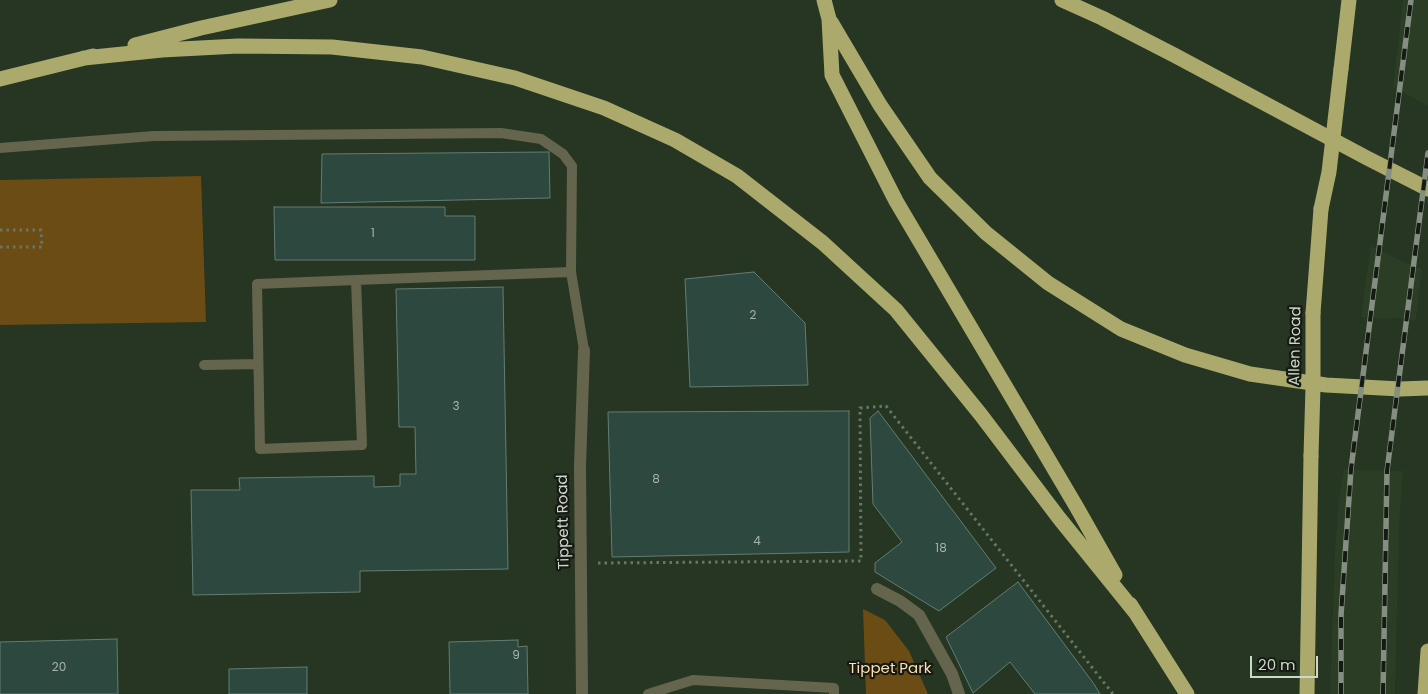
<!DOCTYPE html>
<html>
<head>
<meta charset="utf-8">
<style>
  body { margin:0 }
  #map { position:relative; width:1428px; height:694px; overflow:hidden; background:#273523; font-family:Poppins,sans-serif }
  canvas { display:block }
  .scale { position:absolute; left:1250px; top:656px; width:68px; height:22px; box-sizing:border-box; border:2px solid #ced7cb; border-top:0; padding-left:6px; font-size:15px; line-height:18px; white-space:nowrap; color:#ced7cb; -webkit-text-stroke:4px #151b13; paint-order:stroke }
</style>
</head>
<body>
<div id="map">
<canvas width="1428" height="694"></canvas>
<div class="scale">20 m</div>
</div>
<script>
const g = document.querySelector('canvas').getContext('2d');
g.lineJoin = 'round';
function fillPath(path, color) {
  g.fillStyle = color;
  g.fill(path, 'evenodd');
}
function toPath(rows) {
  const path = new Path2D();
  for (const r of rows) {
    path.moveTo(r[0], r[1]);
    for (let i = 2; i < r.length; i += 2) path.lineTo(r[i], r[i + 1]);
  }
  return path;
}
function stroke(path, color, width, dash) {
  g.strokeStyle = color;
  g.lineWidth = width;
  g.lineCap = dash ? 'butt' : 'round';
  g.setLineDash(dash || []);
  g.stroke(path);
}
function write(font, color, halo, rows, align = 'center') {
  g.font = font + ' Poppins,sans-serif';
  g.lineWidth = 4.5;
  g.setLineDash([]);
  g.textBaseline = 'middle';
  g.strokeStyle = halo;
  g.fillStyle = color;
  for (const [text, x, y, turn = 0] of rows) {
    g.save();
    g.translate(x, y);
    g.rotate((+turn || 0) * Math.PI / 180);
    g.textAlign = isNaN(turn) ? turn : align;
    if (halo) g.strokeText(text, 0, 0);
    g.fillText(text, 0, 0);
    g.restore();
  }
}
const built = toPath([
  [1403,0,1428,0,1428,106,1393,87],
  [1371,246,1406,263,1422,269,1416,320,1397,318,1380,319,1361,317],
  [1344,469,1361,470,1403,471,1399,527,1395,694,1330,694,1335,552,1339,499]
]);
const green = toPath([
  [201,176,206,322,0,325,0,180],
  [863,609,885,620,909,651,928,694,866,694]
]);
const building = toPath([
  [549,152,550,198,321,203,322,154,549,152],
  [274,207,445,207,445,216,475,216,475,260,275,260,274,207],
  [754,272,805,323,808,385,690,387,685,279,754,272],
  [503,287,508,569,360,571,360,592,193,595,191,490,240,490,239,478,374,476,374,487,400,486,400,474,416,474,415,427,399,427,396,289,503,287],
  [849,411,849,552,612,557,608,412,849,411],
  [878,411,996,568,939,611,875,572,875,563,902,542,873,504,870,418,878,411],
  [1018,582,1094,684,1100,694,1035,694,1010,662,973,693,946,637,1018,582],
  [117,639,118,694,0,694,0,642,117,639],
  [518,640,518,647,527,646,528,694,450,694,449,642,518,640],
  [307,667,307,694,229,694,229,669,307,667]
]);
const path = toPath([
  [0,230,41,230,42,247,0,247],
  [598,563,861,561,860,408,886,406,1113,694]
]);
const lane = toPath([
  [0,148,154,136,501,133,541,139,563,154,572,166,571,272,584,350],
  [356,280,362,445,260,449,257,284,356,280,571,272],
  [204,365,258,364],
  [648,694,693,680,834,688,834,694]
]);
const street = toPath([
  [877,589,900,601,919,615,952,674,959,694],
  [582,694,580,466,584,350]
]);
const highway = toPath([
  [824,0,829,19,832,75,896,201,1076,506,1115,575],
  [1062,0,1102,18,1174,55,1367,158,1428,189],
  [831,22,880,105,930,178,986,233,1048,283,1121,329,1185,355,1250,374,1326,385,1400,389,1428,388],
  [135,45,201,28,330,0],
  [84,58,162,50,238,46,332,47,422,57,515,78,604,108,675,140,737,176,823,243,896,310,981,415,1059,518,1135,612],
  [1341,69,1349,0],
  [0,79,93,56],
  [1313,313,1321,209],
  [1130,604,1187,694],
  [1307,694,1311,456],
  [1425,694,1428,651]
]);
const rail = toPath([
  [1341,694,1341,615,1351,469,1411,0],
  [1383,694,1387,471,1428,153]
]);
const highwayBridge = toPath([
  [1321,209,1329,172,1341,69],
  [1311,456,1313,387,1313,313]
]);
const numberNames = [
  ["1",373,234],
  ["2",753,316],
  ["3",456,407],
  ["8",656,480],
  ["4",757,542],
  ["18",941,549],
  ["9",516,656],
  ["20",59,668]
];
const streetNames = [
  ["Allen Road",1296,346,-89],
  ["Tippett Road",564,522,-91]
];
const parkNames = [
  ["Tippet Park",890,669]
];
fillPath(built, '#2b3d25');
fillPath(green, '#6b4c15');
fillPath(building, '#2d483e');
stroke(building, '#627e73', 1);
stroke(path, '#697565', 3, [2.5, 4]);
stroke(lane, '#64654c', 10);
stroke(street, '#64654c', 12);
stroke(highway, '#abaa6c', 15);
stroke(rail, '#848f81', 5.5);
stroke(rail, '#151b13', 4, [11]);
stroke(highwayBridge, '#abaa6c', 15);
write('12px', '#a6b3a8', null, numberNames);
write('15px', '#ced7cb', '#151b13', streetNames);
write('15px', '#fedfb2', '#151b13', parkNames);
</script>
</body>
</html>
